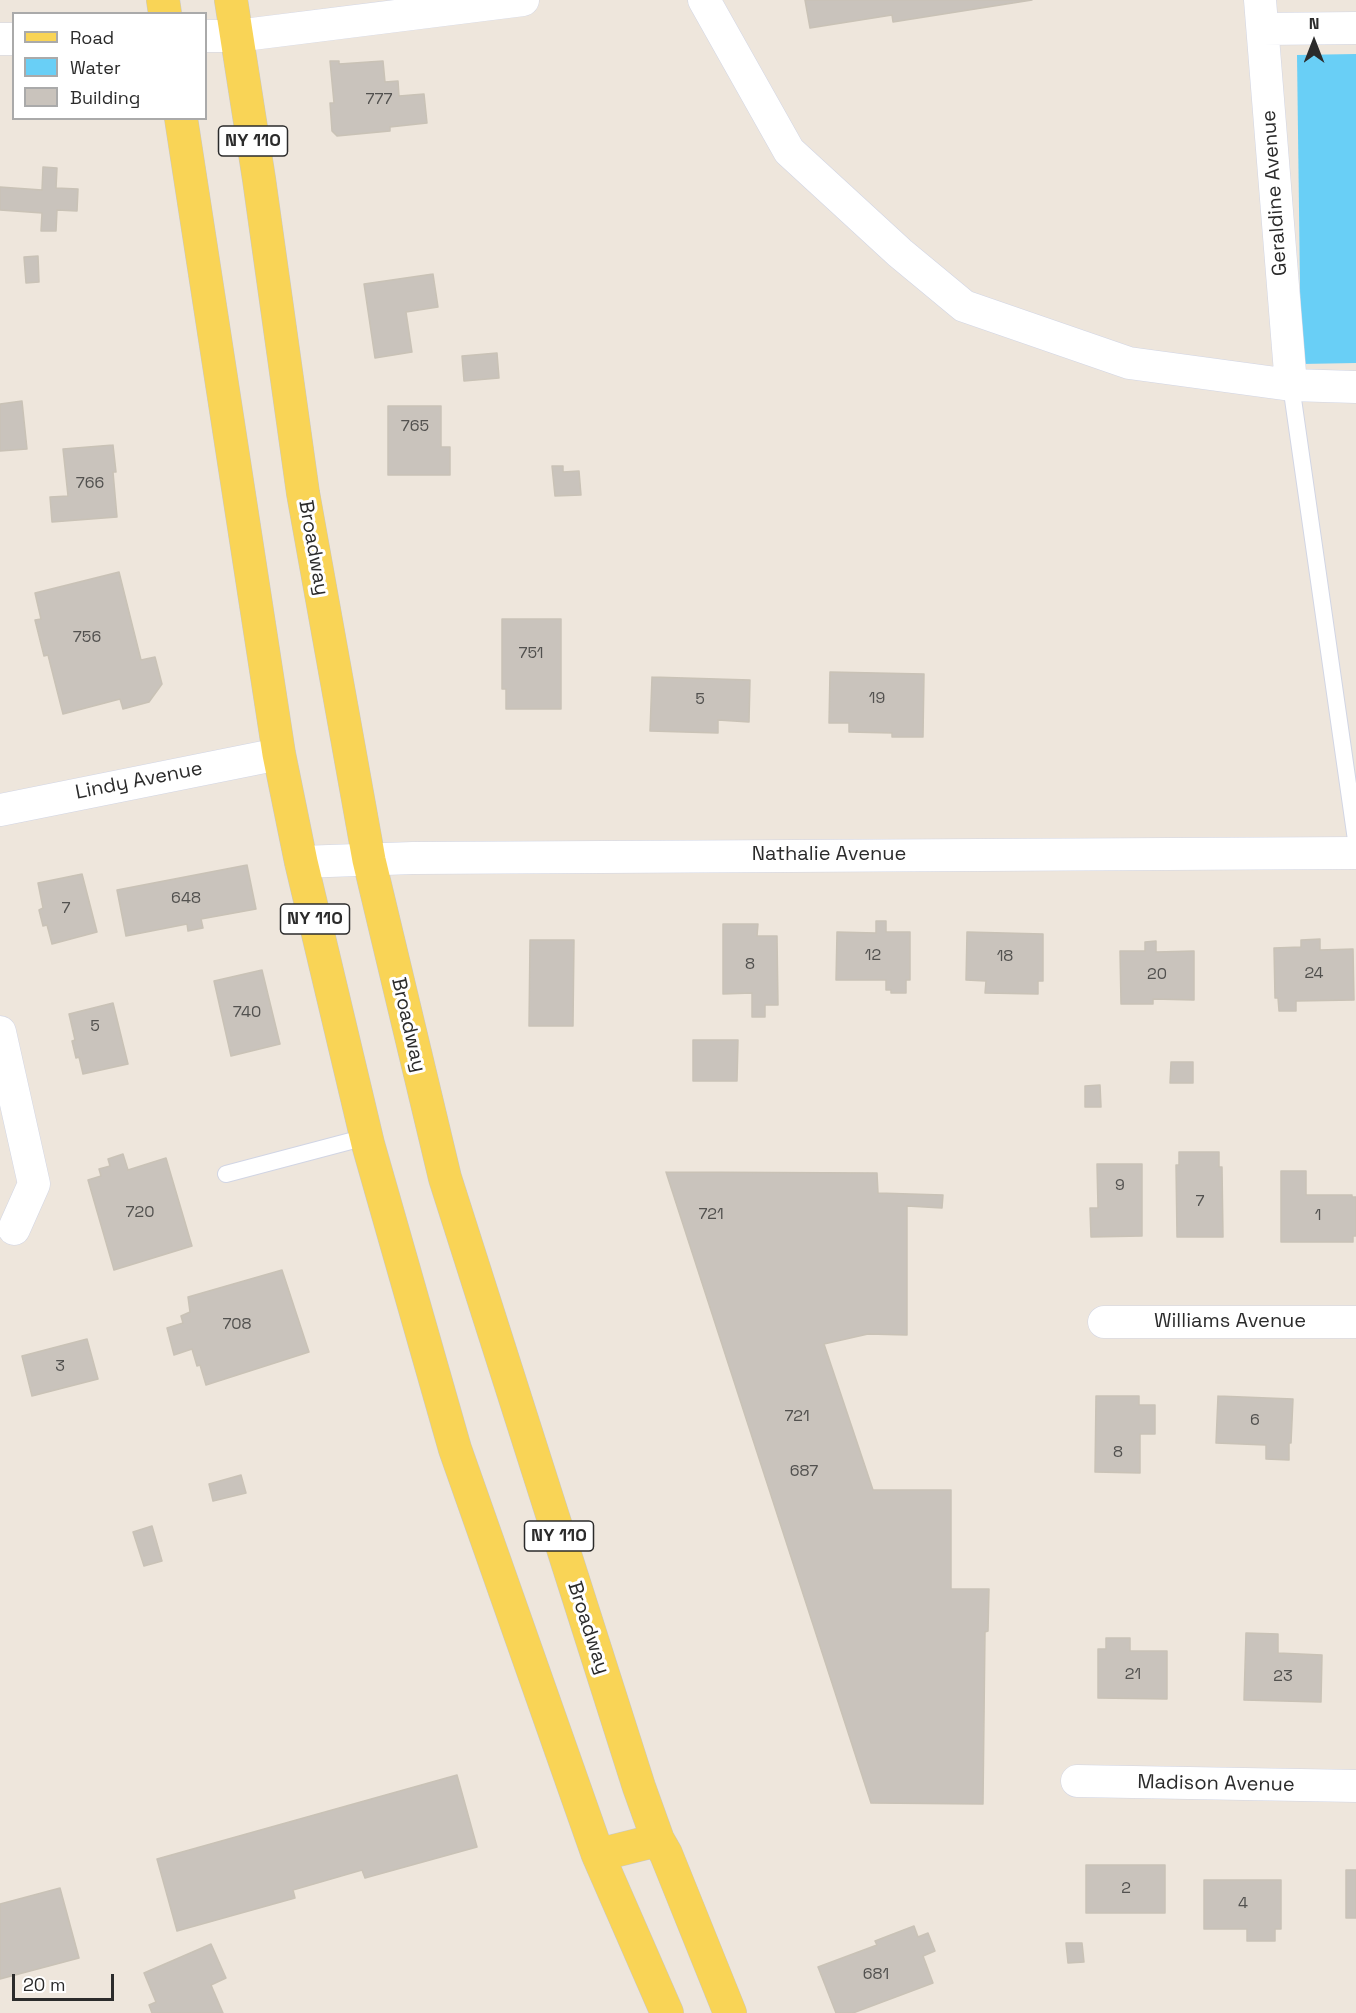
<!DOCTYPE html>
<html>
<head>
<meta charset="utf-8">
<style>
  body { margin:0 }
  #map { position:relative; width:1356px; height:2013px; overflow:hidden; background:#eee6dc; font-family:"Space Grotesk",sans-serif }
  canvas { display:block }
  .legend { position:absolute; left:12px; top:12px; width:195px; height:108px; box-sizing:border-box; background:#fff; border:2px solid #aaa; margin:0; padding:8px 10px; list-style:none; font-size:18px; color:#2b2b2b }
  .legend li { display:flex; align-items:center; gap:12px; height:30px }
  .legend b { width:30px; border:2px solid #aaa }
  .north { position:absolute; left:1284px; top:12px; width:60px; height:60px; -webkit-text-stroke:4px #fff; paint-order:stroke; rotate:0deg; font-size:16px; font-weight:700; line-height:24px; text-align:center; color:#2b2b2b }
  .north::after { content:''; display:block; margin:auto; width:21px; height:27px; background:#2b2b2b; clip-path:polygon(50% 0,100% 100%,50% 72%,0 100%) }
  .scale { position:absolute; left:12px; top:1974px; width:102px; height:27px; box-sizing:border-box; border:3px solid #2b2b2b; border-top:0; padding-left:8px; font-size:18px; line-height:21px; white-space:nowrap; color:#2b2b2b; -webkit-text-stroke:4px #fff; paint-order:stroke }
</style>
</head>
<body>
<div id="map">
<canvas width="1356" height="2013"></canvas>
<ul class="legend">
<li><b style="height:8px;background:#f9d456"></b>Road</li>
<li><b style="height:16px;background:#69cff6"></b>Water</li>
<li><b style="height:16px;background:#c9c3bc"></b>Building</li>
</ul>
<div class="north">N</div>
<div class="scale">20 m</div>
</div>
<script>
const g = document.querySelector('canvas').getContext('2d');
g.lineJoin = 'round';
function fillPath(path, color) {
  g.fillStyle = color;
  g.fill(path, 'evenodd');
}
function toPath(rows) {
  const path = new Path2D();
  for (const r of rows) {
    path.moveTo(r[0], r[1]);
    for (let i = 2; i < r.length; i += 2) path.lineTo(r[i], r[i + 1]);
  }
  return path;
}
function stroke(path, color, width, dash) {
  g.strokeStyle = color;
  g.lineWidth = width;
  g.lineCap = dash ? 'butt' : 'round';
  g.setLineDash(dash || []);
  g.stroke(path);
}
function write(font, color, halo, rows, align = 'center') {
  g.font = font + ' "Space Grotesk",sans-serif';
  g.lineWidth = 6;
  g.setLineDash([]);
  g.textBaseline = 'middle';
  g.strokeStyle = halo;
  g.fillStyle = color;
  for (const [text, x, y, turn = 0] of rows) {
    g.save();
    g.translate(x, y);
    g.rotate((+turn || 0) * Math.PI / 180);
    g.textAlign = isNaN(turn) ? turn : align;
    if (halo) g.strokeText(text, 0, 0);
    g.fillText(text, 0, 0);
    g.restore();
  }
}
const water = toPath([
  [1356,54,1356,363,1301,364,1297,55]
]);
const building = toPath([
  [805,0,1032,0,893,22,892,15,810,28,805,0],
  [330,61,339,61,339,64,383,61,385,82,398,81,399,96,424,94,427,123,390,127,390,131,337,136,332,131,330,103,334,103,330,61],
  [43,167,57,168,56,188,78,189,77,211,57,210,56,231,41,231,42,213,0,210,0,187,42,190,43,167],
  [38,256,39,282,26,283,24,257,38,256],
  [433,274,438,307,406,312,412,352,375,358,364,284,433,274],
  [497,353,499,378,464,381,462,356,497,353],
  [22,401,27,449,0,451,0,404,22,401],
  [388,406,441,406,441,447,450,447,450,475,388,475,388,406],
  [113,445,116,472,113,472,117,517,52,522,50,497,68,496,63,449,113,445],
  [552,466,563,466,563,472,579,471,581,495,555,496,552,466],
  [119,572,141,660,155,657,162,684,149,702,123,709,120,699,63,714,48,655,44,656,35,620,41,619,35,593,119,572],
  [502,619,561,619,561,709,506,709,506,689,502,689,502,619],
  [830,672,924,674,923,737,892,737,892,733,849,732,849,723,829,723,830,672],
  [652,677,750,680,749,722,718,720,718,733,650,731,652,677],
  [247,865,256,909,201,919,203,928,188,931,187,924,126,936,117,890,247,865],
  [82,874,97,932,52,944,47,925,43,926,39,910,43,908,38,883,82,874],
  [876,921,886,921,886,932,910,932,910,980,906,980,906,993,891,993,891,990,886,990,886,980,836,980,837,932,876,933,876,921],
  [723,924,758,924,757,936,777,936,778,1005,765,1005,765,1017,752,1017,752,993,723,994,723,924],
  [967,932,1043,934,1043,981,1038,981,1038,994,985,993,986,981,966,980,967,932],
  [1320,939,1320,950,1353,949,1354,1000,1296,1001,1296,1011,1279,1011,1278,998,1275,998,1274,948,1301,947,1301,940,1320,939],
  [530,940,574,940,573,1026,529,1026,530,940],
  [1156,941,1156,952,1194,951,1194,1000,1153,999,1153,1004,1121,1004,1120,951,1145,951,1145,942,1156,941],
  [262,970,280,1044,231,1056,214,981,262,970],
  [113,1003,128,1064,83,1074,79,1057,76,1058,72,1041,75,1040,69,1014,113,1003],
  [693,1040,738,1040,737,1081,693,1081,693,1040],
  [1171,1062,1193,1062,1193,1083,1170,1083,1171,1062],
  [1100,1085,1101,1107,1085,1107,1085,1086,1100,1085],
  [1179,1152,1219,1152,1219,1167,1222,1167,1223,1237,1177,1237,1176,1165,1179,1165,1179,1152],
  [123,1154,128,1170,166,1158,192,1246,114,1270,88,1180,101,1176,99,1169,110,1166,108,1159,123,1154],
  [1097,1164,1142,1164,1142,1236,1091,1237,1090,1208,1098,1208,1097,1164],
  [1281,1171,1306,1171,1306,1195,1352,1195,1352,1197,1356,1197,1356,1236,1353,1236,1353,1242,1281,1242,1281,1171],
  [666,1172,877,1173,878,1193,943,1195,942,1208,907,1206,907,1335,868,1334,824,1344,873,1490,951,1490,951,1589,989,1589,988,1631,985,1632,983,1804,871,1803,666,1172],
  [282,1270,309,1352,206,1385,200,1365,197,1366,192,1349,174,1355,167,1328,183,1323,181,1316,190,1312,188,1297,282,1270],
  [87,1339,98,1379,32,1396,22,1356,87,1339],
  [1096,1396,1139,1396,1139,1405,1155,1405,1155,1434,1140,1434,1140,1473,1095,1472,1096,1396],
  [1218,1396,1293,1399,1291,1443,1289,1443,1289,1460,1266,1459,1266,1445,1216,1443,1218,1396],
  [241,1475,246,1493,213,1501,209,1484,241,1475],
  [152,1526,162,1561,144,1566,133,1532,152,1526],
  [1246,1633,1278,1634,1278,1653,1322,1655,1321,1702,1244,1700,1246,1633],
  [1106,1638,1130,1638,1130,1651,1167,1651,1167,1699,1098,1698,1098,1649,1106,1649,1106,1638],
  [457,1775,477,1847,365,1878,362,1870,293,1890,295,1898,177,1931,157,1859,457,1775],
  [1086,1865,1165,1865,1165,1913,1086,1913,1086,1865],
  [1346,1870,1356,1870,1356,1918,1346,1918,1346,1870],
  [1204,1880,1281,1880,1281,1929,1275,1929,1275,1941,1247,1941,1247,1929,1204,1929,1204,1880],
  [60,1888,79,1958,0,1979,0,1904,60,1888],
  [914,1926,918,1937,928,1933,935,1951,923,1956,933,1983,853,2013,836,2013,818,1967,877,1945,875,1941,914,1926],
  [1066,1943,1082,1943,1084,1962,1068,1963,1066,1943],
  [211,1944,226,1978,211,1985,223,2013,152,2013,149,2005,156,2002,144,1973,211,1944]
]);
const lane = toPath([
  [1291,385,1356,840],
  [226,1174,366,1137]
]);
const street = toPath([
  [704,0,789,151,900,253,964,306,1129,363,1291,385,1356,387],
  [1260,0,1291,385],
  [1263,29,1356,28],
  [206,36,236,36,523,0],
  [0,39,14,39],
  [0,810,279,754],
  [301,862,413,858,1356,853],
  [0,1032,34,1184,14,1229],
  [1104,1322,1356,1322],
  [1077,1781,1356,1786]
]);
const primary = toPath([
  [163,0,165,14],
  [231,0,259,179,303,493,369,860,445,1178,639,1787,658,1840,666,1854,730,2013],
  [181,118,279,754,301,862,368,1144,455,1449,598,1855,667,2013],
  [598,1855,658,1840]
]);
const numberNames = [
  ["777",379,100],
  ["765",415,427],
  ["766",90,484],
  ["756",87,638],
  ["751",531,654],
  ["19",877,699],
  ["5",700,700],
  ["648",186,899],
  ["7",66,909],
  ["12",873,956],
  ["18",1005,957],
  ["8",750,965],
  ["24",1314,974],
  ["20",1157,975],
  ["740",247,1013],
  ["5",95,1027],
  ["9",1120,1186],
  ["7",1200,1202],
  ["720",140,1213],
  ["721",711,1215],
  ["1",1318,1216],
  ["708",237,1325],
  ["3",60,1367],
  ["721",797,1417],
  ["6",1255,1421],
  ["8",1118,1453],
  ["687",804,1472],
  ["21",1133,1675],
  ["23",1283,1677],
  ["2",1126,1889],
  ["4",1243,1904],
  ["681",876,1975]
];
const shields = [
  [253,141,69],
  [315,919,69],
  [559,1536,69]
];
const shieldNames = [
  ["NY 110",253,141],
  ["NY 110",315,919],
  ["NY 110",559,1536]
];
const streetNames = [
  ["Geraldine Avenue",1275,193,-94],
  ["Broadway",313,548,80],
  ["Lindy Avenue",139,781,-11],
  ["Nathalie Avenue",829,855],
  ["Broadway",408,1025,77],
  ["Williams Avenue",1230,1322],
  ["Broadway",588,1628,72],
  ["Madison Avenue",1216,1784,1]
];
fillPath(water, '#69cff6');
fillPath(building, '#c9c3bc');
stroke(building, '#c9c2b6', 1.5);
stroke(lane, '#d1d5e4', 18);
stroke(street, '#d1d5e4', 33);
stroke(primary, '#c8c8c8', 34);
stroke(lane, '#fff', 16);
stroke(street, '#fff', 32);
stroke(primary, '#f9d456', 33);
write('16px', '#52514f', null, numberNames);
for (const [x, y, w] of shields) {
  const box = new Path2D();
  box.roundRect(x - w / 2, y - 15, w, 30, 4.5);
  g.fillStyle = '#fff';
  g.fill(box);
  stroke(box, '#2b2b2b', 1.5);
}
write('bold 18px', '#2b2b2b', null, shieldNames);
write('20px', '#2b2b2b', '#fff', streetNames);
</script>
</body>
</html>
